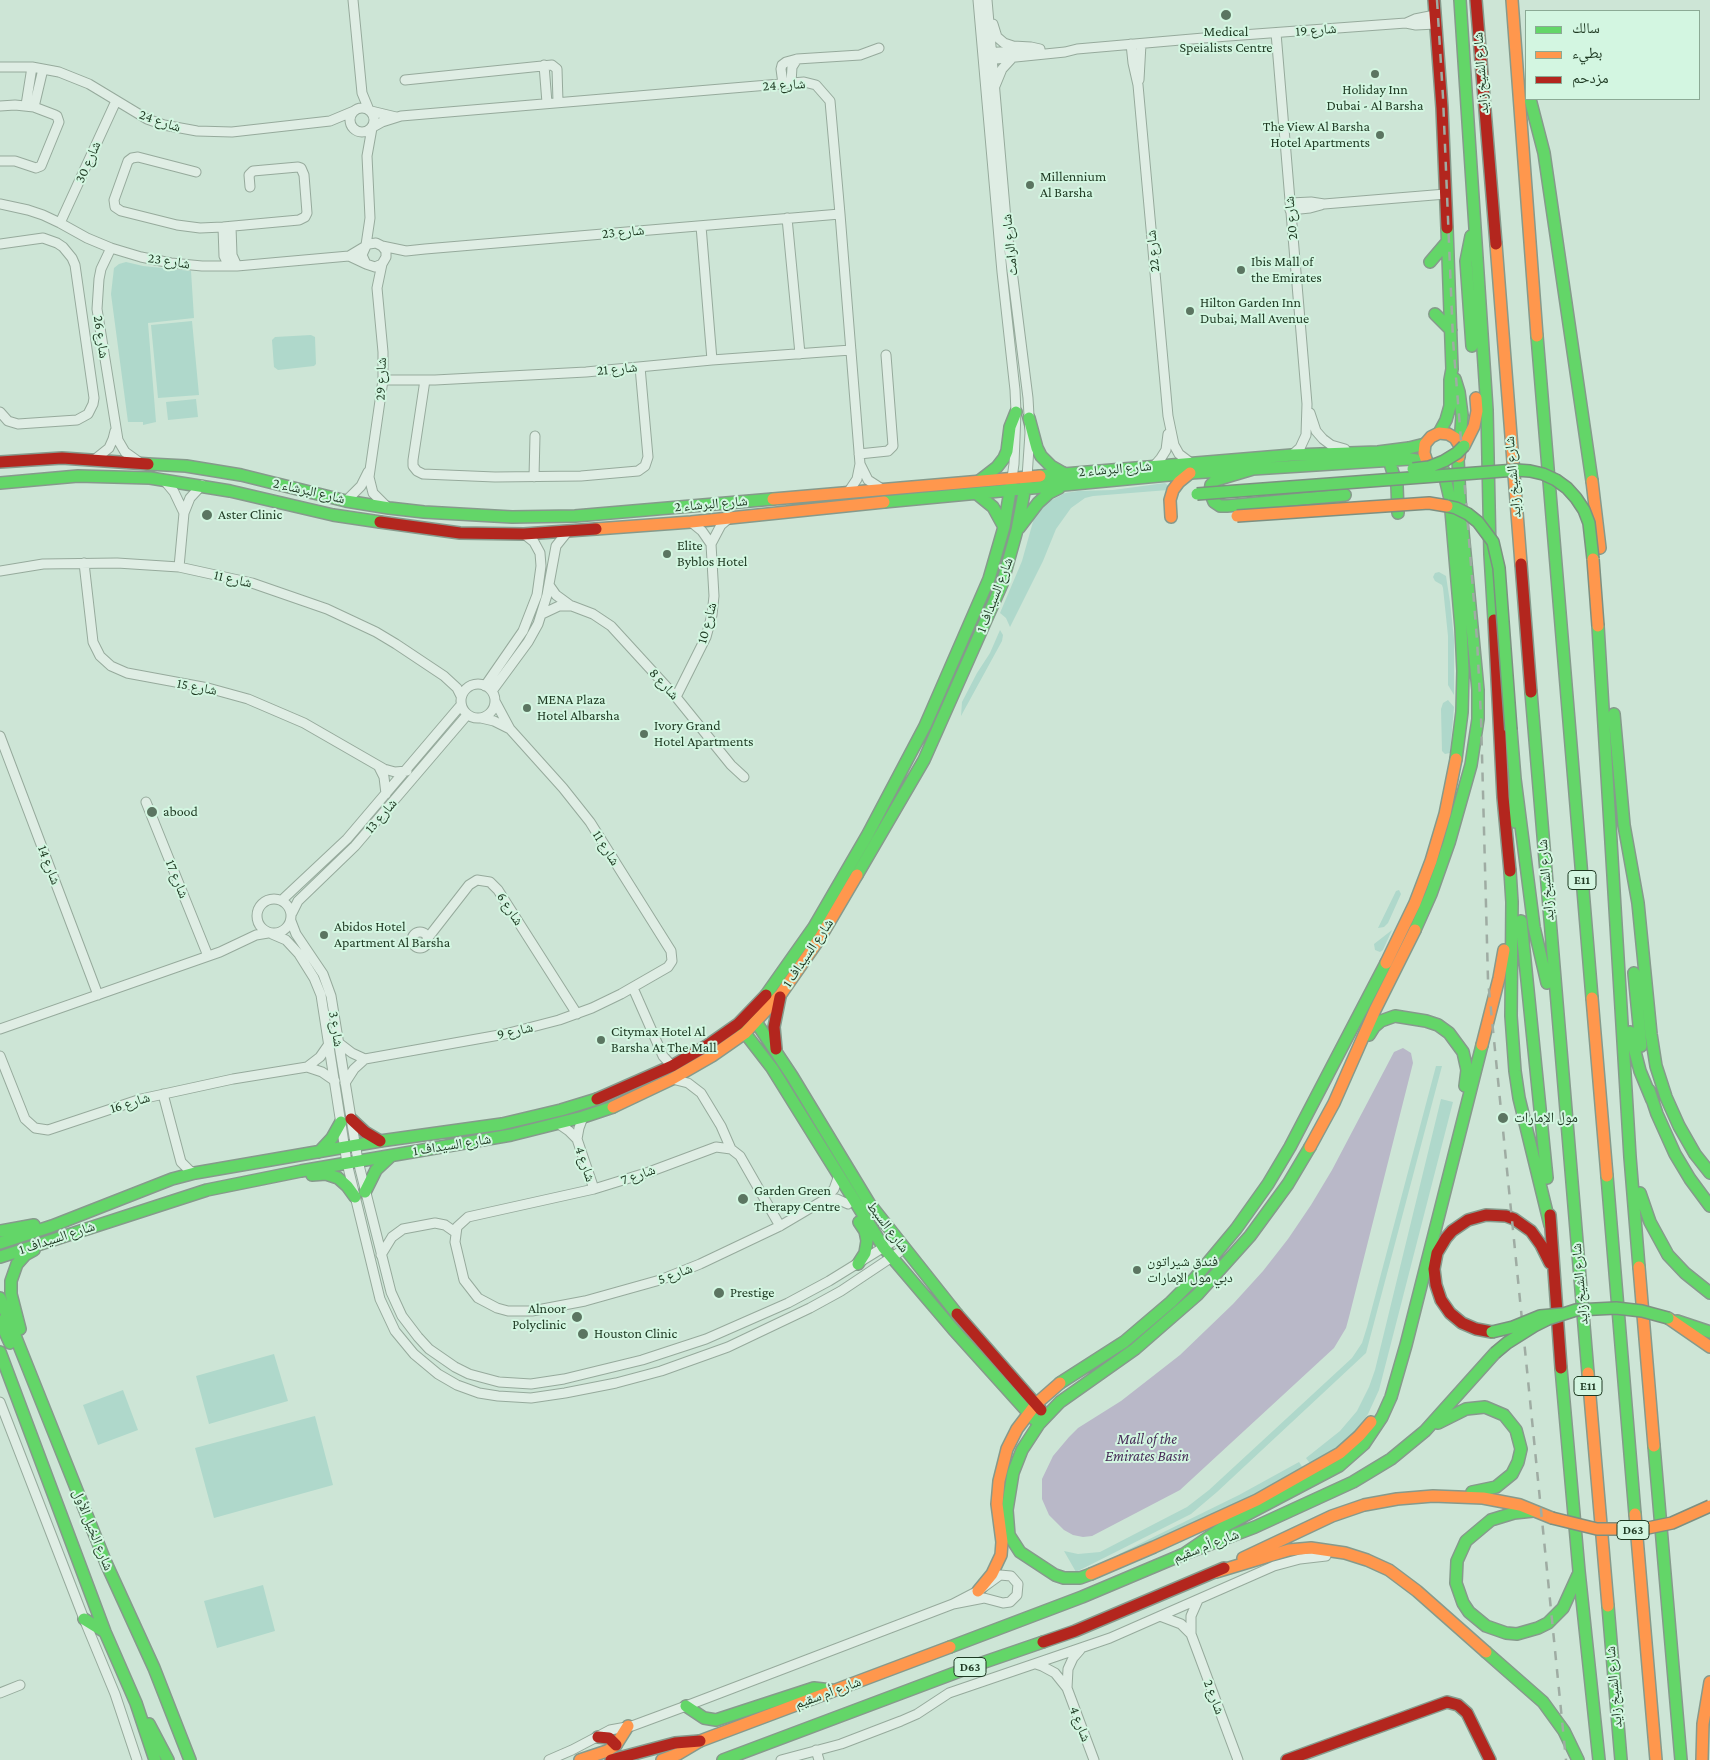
<!DOCTYPE html>
<html>
<head>
<meta charset="utf-8">
<style>
  body { margin:0 }
  #map { position:relative; width:1710px; height:1760px; overflow:hidden; background:#cde5d6; font-family:"Crimson Pro","Noto Naskh Arabic",serif }
  canvas { display:block }
  .legend { position:absolute; left:1525px; top:10px; width:175px; height:90px; box-sizing:border-box; background:#d3f6e1; border:1px solid #8baa95; margin:0; padding:6px 9px; list-style:none; font-size:15px; color:#1e3922 }
  .legend li { display:flex; align-items:center; gap:10px; height:25px }
  .legend b { width:25px; border:1px solid #8baa95 }
</style>
</head>
<body>
<div id="map">
<canvas width="1710" height="1760"></canvas>
<ul class="legend">
<li><b style="height:6px;background:#63d668"></b>سالك</li>
<li><b style="height:6px;background:#ff974d"></b>بطيء</li>
<li><b style="height:6px;background:#b3261e"></b>مزدحم</li>
</ul>
</div>
<script>
const g = document.querySelector('canvas').getContext('2d');
g.lineJoin = 'round';
function fillPath(path, color) {
  g.fillStyle = color;
  g.fill(path, 'evenodd');
}
function toPath(rows) {
  const path = new Path2D();
  for (const r of rows) {
    if (r.length === 3) {
      path.moveTo(r[0] + r[2], r[1]);
      path.arc(r[0], r[1], r[2], 0, 2 * Math.PI);
      continue;
    }
    path.moveTo(r[0], r[1]);
    for (let i = 2; i < r.length; i += 2) path.lineTo(r[i], r[i + 1]);
  }
  return path;
}
function stroke(path, color, width, dash) {
  g.strokeStyle = color;
  g.lineWidth = width;
  g.lineCap = dash ? 'butt' : 'round';
  g.setLineDash(dash || []);
  g.stroke(path);
}
function write(font, color, halo, rows, align = 'center') {
  g.font = font + ' "Crimson Pro","Noto Naskh Arabic",serif';
  g.lineWidth = 4;
  g.setLineDash([]);
  g.textBaseline = 'middle';
  g.strokeStyle = halo;
  g.fillStyle = color;
  for (const [text, x, y, turn = 0] of rows) {
    g.save();
    g.translate(x, y);
    g.rotate((+turn || 0) * Math.PI / 180);
    g.textAlign = isNaN(turn) ? turn : align;
    if (halo) g.strokeText(text, 0, 0);
    g.fillText(text, 0, 0);
    g.restore();
  }
}
const green = toPath([
  [126,262,143,266,191,271,194,318,148,323,156,422,143,425,143,422,128,422,111,294,114,268,119,264],
  [192,321,199,395,158,398,151,325],
  [311,335,315,337,316,364,314,366,278,370,274,367,272,340,275,337],
  [196,399,198,417,168,420,166,402],
  [1165,483,1169,486,1168,490,1093,496,1085,498,1071,508,1056,529,1043,561,1010,627,1006,618,1000,613,1022,561,1034,518,1048,502,1065,493,1078,491,1113,490],
  [1439,572,1446,576,1450,602,1454,639,1454,695,1448,685,1448,636,1443,588,1442,585,1435,581,1433,577,1435,573],
  [1000,630,1003,635,1002,641,961,716,962,702,977,673,990,653],
  [1448,700,1454,707,1450,753,1445,754,1442,751,1441,709,1443,703],
  [1399,890,1401,894,1388,923,1384,927,1378,928,1396,891],
  [1392,930,1383,950,1380,952,1375,950,1374,944],
  [1436,1066,1442,1066,1366,1353,1217,1492,1191,1514,1076,1572,1064,1551,1078,1554,1100,1552,1187,1507,1209,1490,1352,1358,1362,1343,1367,1327],
  [1441,1099,1453,1102,1379,1390,1368,1414,1352,1435,1342,1445,1312,1466,1306,1458,1340,1431,1357,1411,1369,1387,1375,1370],
  [274,1354,288,1401,209,1424,196,1376],
  [123,1390,138,1430,98,1445,83,1405],
  [315,1416,333,1485,214,1518,195,1448],
  [1299,1462,1305,1471,1274,1487,1120,1557,1119,1554,1239,1495],
  [263,1585,275,1631,217,1648,204,1601]
]);
const water = toPath([
  [1403,1048,1411,1053,1413,1063,1349,1317,1346,1328,1334,1348,1180,1490,1092,1536,1083,1537,1073,1535,1064,1530,1049,1515,1042,1499,1042,1479,1053,1456,1069,1437,1078,1428,1121,1401,1180,1355,1233,1304,1263,1271,1288,1239,1311,1205,1332,1170,1394,1052]
]);
const street = toPath([
  [353,0,362,93,369,110],
  [978,0,1002,272,1015,390,1016,412,1014,464,1012,478],
  [987,0,1007,231,1028,398,1030,433,1027,477],
  [1406,23,1415,19,1435,15],
  [993,24,997,37,1004,43,1013,46,1031,47,1040,49],
  [1276,33,1307,404,1306,435,1300,448,1292,455],
  [1131,44,1133,63,1138,85,1168,416,1174,445,1179,454,1191,463],
  [985,53,1029,50],
  [986,60,1065,52,1077,49,1215,37,1406,23,1416,25,1436,24],
  [544,65,547,103],
  [0,67,32,67,59,72,89,84,147,119,164,125,197,131,232,132,330,121,354,111],
  [405,80,552,65,557,69,558,102],
  [1139,80,1141,44],
  [791,83,792,67,797,59],
  [783,84,781,69,782,65,786,62,797,59,860,55,879,48],
  [995,86,1002,69,1013,57],
  [26,105,32,67],
  [0,106,15,105,34,107,55,115,57,116,59,122,41,166,36,168,15,161,0,161],
  [34,107,43,69],
  [362,120,12],
  [371,111,396,117],
  [373,127,382,122,401,116,804,82,816,85,830,101,840,214,860,464,857,479,849,491],
  [196,172,138,157,132,158,128,161,114,200,115,207,121,211,177,225,200,228,223,227,299,220,305,217,307,213,304,175,301,168,298,167,253,171,249,175,250,187],
  [1290,203,1311,202,1324,204,1446,194],
  [0,204,28,210,43,215,60,223,87,238,111,248,141,257,171,263,202,266,237,266,349,256,366,264],
  [1290,210,1310,208,1321,205],
  [787,218,800,354],
  [60,223,116,101],
  [701,226,712,360],
  [223,227,224,256,229,266],
  [231,227,232,255,237,266],
  [0,244,43,238,57,243,63,247,72,258,75,265,94,398,93,404,88,414,77,420,18,424,8,421,0,412],
  [366,245,370,218,367,156,372,128],
  [382,246,406,251,425,249,840,214],
  [111,248,101,269,99,279,97,309,118,440,125,452,139,462],
  [349,256,369,244,376,243,382,246,386,251,386,257,382,264,375,267,366,264,362,255,366,246],
  [382,264,377,288,383,352,383,380,369,477,373,493,388,508],
  [383,380,435,380,586,372,712,360,851,350],
  [425,380,413,460,413,466,417,471,423,474,495,477,581,476,638,471,645,466,648,457,640,367],
  [1310,413,1316,431,1323,439,1331,445,1345,449],
  [859,454,888,451,893,446,886,355],
  [94,460,109,448,113,439,115,431],
  [860,464,868,480,882,489],
  [1154,466,1161,458,1166,450,1168,434],
  [534,477,535,436],
  [164,480,174,492,184,513],
  [346,501,361,486,368,472],
  [711,544,721,525,728,519],
  [84,563,93,642,100,656,111,666,127,673,208,688,248,699,304,723,384,769,395,772,407,771],
  [179,567,184,513,190,498,202,485],
  [0,571,43,564,117,563,179,567,252,583,327,609,376,632,396,644,444,676,457,688,461,696],
  [549,585,556,595,571,606],
  [542,614,559,606,572,606,593,614,611,626,676,697,731,765,744,777],
  [478,701,17],
  [485,686,523,631,537,595,541,566,540,553,534,542,524,534],
  [492,691,528,642,538,624,547,595,556,546,568,531],
  [676,697,706,637,712,615,714,596,711,544,702,531,691,522],
  [481,718,494,721,510,729],
  [0,736,98,995],
  [379,767,384,777,386,794],
  [146,802,208,956],
  [274,916,17],
  [282,900,347,839,461,705],
  [292,913,298,901,355,846,467,715],
  [291,921,296,934,323,974,331,996,358,1161,391,1292,402,1316,418,1337,429,1349,455,1367,469,1374,499,1382,531,1384,564,1379,642,1360,706,1339,788,1303,829,1281,897,1239],
  [420,940,8],
  [272,934,286,940,299,954,314,978,321,995,347,1163,380,1299,395,1331,414,1354,438,1374,457,1385,479,1393,498,1396,531,1398,565,1393,616,1383,661,1371,728,1347,810,1308,841,1291,904,1249],
  [427,939,469,885,477,880,490,882,498,890,577,1014],
  [633,988,663,1056,672,1066],
  [0,1029,220,952,256,935,268,933],
  [339,1043,352,1053,365,1059],
  [0,1056,25,1119,35,1128,48,1130,141,1099,233,1079,307,1067,320,1057,329,1044],
  [307,1067,322,1072,335,1081],
  [672,1079,688,1083,701,1093,721,1126,731,1149],
  [345,1083,354,1069,365,1059,505,1034,559,1020,592,1008,621,994,668,967,672,961,671,951,590,822,563,788,510,729,495,701],
  [163,1094,181,1162,190,1171,195,1173],
  [559,1124,569,1131,577,1139,594,1189],
  [577,1139,579,1128,583,1117],
  [825,1200,837,1199,848,1204],
  [780,1226,740,1156,731,1149,716,1147,649,1172,594,1189,468,1217,457,1227,455,1242,464,1280,478,1298,497,1308,508,1311,532,1311,585,1301,660,1280,700,1264,780,1226,824,1200,834,1189,839,1175],
  [381,1255,392,1237,403,1229,435,1223,445,1225,455,1232],
  [0,1402,84,1619,115,1694,137,1760],
  [1198,1600,1191,1616,1191,1634,1238,1760],
  [1160,1616,1181,1624,1191,1634],
  [1036,1664,1042,1666,1055,1673,1067,1688,1094,1760],
  [1067,1688,1068,1669,1073,1658,1080,1650],
  [0,1693,20,1685],
  [816,1750,819,1760],
  [549,1760,572,1750,610,1730,632,1726,686,1706,953,1604,984,1598,1003,1603,1010,1602,1017,1595,1018,1584,1011,1576,1000,1575,978,1591,953,1604],
  [781,1760,841,1744,901,1721,917,1714,949,1693,1110,1638,1274,1566,1300,1559,1326,1556]
]);
const fast = toPath([
  [1460,0,1487,410,1490,554,1494,620],
  [1530,99,1544,153,1592,481],
  [1471,236,1466,261,1472,346],
  [1430,262,1447,242],
  [1435,314,1451,330],
  [1537,336,1592,998],
  [1455,379,1459,392,1462,415,1460,446],
  [1029,418,1037,448,1041,456,1051,466,1065,474],
  [1439,433,1446,420,1450,406,1450,380,1452,369,1447,228],
  [1389,460,1397,486,1398,513],
  [148,464,186,466,241,475,346,501,389,508,424,512,512,517,575,516,773,499],
  [1253,469,1216,480,1211,485,1210,492,1214,502,1220,506,1227,506,1345,495],
  [1443,469,1450,499,1461,628,1463,671,1462,712,1456,759],
  [1040,476,1292,455,1378,452,1409,448,1425,444],
  [979,481,997,467,1004,458,1007,451,1010,427,1016,412],
  [0,483,78,476,150,478,230,491,333,515,380,522],
  [977,494,993,507,1004,527],
  [884,502,1190,473,1410,459,1427,462,1436,468],
  [1019,528,1038,503,1049,493,1059,488],
  [1598,626,1630,1157,1639,1267],
  [1531,692,1588,1373],
  [1614,714,1624,825,1638,903,1651,1034,1656,1066,1666,1097,1679,1126,1695,1154,1710,1173],
  [1511,730,1515,779,1534,927,1547,983],
  [1515,779,1515,822],
  [1510,871,1512,902,1511,1016,1515,1071,1519,1098,1550,1225],
  [857,875,924,760,1002,584,1017,530,1026,482],
  [1521,921,1547,1178],
  [1415,930,1431,894,1449,843,1471,765,1478,719,1478,690,1460,501,1458,459],
  [1634,973,1641,1046],
  [766,995,814,927,868,834,925,726,989,579,1004,527,1011,485],
  [752,1016,792,1076,869,1203,957,1314],
  [741,1028,772,1068,884,1248,953,1329,1034,1419],
  [1630,1032,1640,1071,1652,1100],
  [1369,1035,1374,1027,1381,1021,1395,1016,1426,1021,1438,1025,1449,1033,1463,1052,1467,1070,1465,1086],
  [1649,1090,1657,1114,1675,1154,1690,1179,1710,1206],
  [319,1152,332,1138,341,1122],
  [312,1175,326,1174,338,1178,347,1186,355,1197],
  [1607,1176,1635,1514],
  [365,1192,376,1170,391,1156],
  [1640,1193,1650,1222,1668,1255,1685,1273,1710,1293],
  [0,1231,34,1225],
  [0,1243,52,1226,172,1179,195,1173,380,1141,502,1124,561,1110,597,1099],
  [0,1257,207,1190,301,1171,511,1135,583,1117,613,1107],
  [858,1264,865,1253,867,1241,865,1231,859,1222],
  [0,1298,106,1563,154,1668,190,1760],
  [0,1321,10,1343],
  [1677,1321,1710,1332],
  [20,1329,11,1294,11,1281,17,1264,25,1255,34,1250],
  [0,1352,105,1632,136,1703,155,1760],
  [1561,1368,1579,1571,1599,1760],
  [1060,1383,1124,1342,1171,1302,1195,1278,1236,1229,1268,1184,1290,1147,1386,963],
  [1438,1423,1466,1409,1485,1407,1504,1415,1516,1430,1521,1449,1518,1462,1512,1474,1496,1487,1472,1492],
  [1654,1446,1681,1760],
  [1533,1511,1514,1513,1491,1520,1466,1541,1457,1561,1456,1583,1463,1603,1469,1612,1486,1626,1506,1633,1517,1634,1538,1628,1548,1623,1563,1608,1578,1575],
  [1184,1554,1225,1526,1339,1466,1364,1444,1382,1417,1391,1397,1406,1345,1482,1045],
  [1091,1574,1080,1578,1064,1578,1055,1575,1020,1552,1009,1535,1007,1510,1013,1473,1022,1450,1039,1424,1060,1402,1135,1349,1197,1295,1250,1236,1288,1184,1310,1147],
  [1608,1606,1621,1760],
  [84,1619,105,1632],
  [950,1647,1082,1597,1184,1554,1255,1527,1353,1482,1391,1459,1425,1431,1495,1353],
  [1486,1652,1543,1702,1564,1731,1578,1760],
  [686,1706,704,1718,716,1720,814,1688,831,1690],
  [149,1724,168,1760],
  [723,1760,976,1665,1043,1642]
]);
const slow = toPath([
  [1512,0,1537,336],
  [1496,244,1521,564],
  [1464,446,1474,426,1477,411,1476,398],
  [1427,462,1424,453,1425,444,1431,437,1439,433,1448,434,1455,438,1460,446,1459,457],
  [1592,481,1600,548],
  [773,499,1040,476],
  [1171,517,1170,500,1173,490,1179,482,1190,473],
  [596,529,691,522,884,502],
  [1386,963,1415,903,1431,861,1445,814,1456,759],
  [1592,998,1607,1176],
  [1482,1045,1499,978,1504,950],
  [613,1107,672,1079,712,1056,745,1033,781,994,820,938,857,875],
  [1310,1147,1334,1103,1375,1010,1415,930],
  [1639,1267,1654,1446],
  [1668,1318,1710,1347],
  [1588,1373,1608,1606],
  [1635,1514,1656,1760],
  [1243,1558,1332,1516,1364,1505,1397,1499,1433,1496,1483,1498,1520,1505,1552,1518],
  [1216,1572,1289,1550,1311,1548,1345,1553,1367,1560,1389,1570,1417,1591,1486,1652],
  [1091,1574,1154,1547,1257,1500,1340,1453,1359,1436,1371,1422],
  [978,1591,992,1574,1001,1555,1002,1542,997,1504,999,1481,1007,1449,1017,1429,1036,1404,1060,1383],
  [580,1760,607,1751,616,1745,628,1726],
  [662,1760,678,1754,700,1741,950,1647],
  [1702,1760,1703,1724,1710,1682]
]);
const jam = toPath([
  [1434,0,1442,108,1447,228],
  [1476,0,1496,244],
  [0,462,62,458,148,464],
  [380,522,460,533,524,534,596,529],
  [1521,564,1531,692],
  [1494,620,1503,797,1510,871],
  [776,1049,774,1027,780,997],
  [597,1099,672,1066,708,1045,738,1024,766,995],
  [351,1119,365,1132,380,1141],
  [1550,1215,1561,1368],
  [957,1314,1041,1410],
  [1492,1332,1476,1329,1462,1323,1450,1313,1441,1300,1436,1285,1434,1269,1437,1253,1446,1238,1452,1231,1468,1220,1486,1215,1506,1216,1514,1219,1531,1231,1541,1245,1550,1263],
  [1043,1642,1075,1631,1224,1568],
  [598,1737,609,1738,616,1745],
  [611,1760,675,1743,700,1741],
  [1287,1760,1447,1702,1458,1705,1467,1713,1490,1760]
]);
const rail = toPath([
  [1437,0,1443,97,1453,340,1477,640,1481,717,1488,980,1566,1760]
]);
const fastBridge = toPath([
  [1413,469,1429,467,1444,461,1457,453,1464,446],
  [1197,494,1516,470,1530,471,1543,474,1556,480,1567,488,1576,498,1584,510,1589,523,1593,559],
  [1447,506,1456,508,1468,514,1478,522,1493,542,1499,568,1511,730],
  [1492,1332,1513,1327,1540,1316,1563,1314],
  [1495,1353,1507,1343,1534,1326,1548,1319,1576,1310,1616,1308,1642,1311,1668,1318]
]);
const slowBridge = toPath([
  [1237,516,1429,503,1447,506],
  [1593,559,1598,626],
  [1552,1518,1597,1529,1643,1529,1672,1523,1710,1506]
]);
const markers = [
  [1226,15,6,"#5b7561"],
  [1375,74,5,"#5b7561"],
  [1380,135,5,"#5b7561"],
  [1030,185,5,"#5b7561"],
  [1241,270,5,"#5b7561"],
  [1190,311,5,"#5b7561"],
  [207,515,6,"#5b7561"],
  [667,554,5,"#5b7561"],
  [527,708,5,"#5b7561"],
  [644,734,5,"#5b7561"],
  [152,812,6,"#5b7561"],
  [324,935,5,"#5b7561"],
  [601,1040,5,"#5b7561"],
  [1503,1118,6,"#5b7561"],
  [743,1199,6,"#5b7561"],
  [1137,1270,5,"#5b7561"],
  [719,1293,6,"#5b7561"],
  [577,1317,6,"#5b7561"],
  [583,1334,6,"#5b7561"]
];
const shields = [
  [1582,880,28],
  [1588,1386,28],
  [1633,1530,32],
  [970,1667,32]
];
const shieldNames = [
  ["E11",1582,880],
  ["E11",1588,1386],
  ["D63",1633,1530],
  ["D63",970,1667]
];
const streetNames = [
  ["شارع 19",1316,30,-4],
  ["شارع الشيخ زايد",1481,73,-94],
  ["شارع 24",784,85,-3],
  ["شارع 24",160,121,19],
  ["شارع 30",88,162,-66],
  ["شارع 20",1291,218,-95],
  ["شارع 23",623,232,-5],
  ["شارع الرامث",1010,245,-96],
  ["شارع 22",1153,251,-95],
  ["شارع 23",169,261,9],
  ["شارع 26",101,337,82],
  ["شارع 21",617,369,-5],
  ["شارع 29",381,379,-88],
  ["شارع البرشاء 2",1115,469,-5],
  ["شارع الشيخ زايد",1513,477,-95],
  ["شارع البرشاء 2",309,491,13],
  ["شارع البرشاء 2",711,504,-5],
  ["شارع 11",233,579,13],
  ["شارع السيداف 1",995,595,-69],
  ["شارع 10",707,623,-75],
  ["شارع 8",664,684,48],
  ["شارع 15",197,687,11],
  ["شارع 13",381,816,-49],
  ["شارع 11",606,848,58],
  ["شارع 14",49,865,69],
  ["شارع 17",177,879,68],
  ["شارع الشيخ زايد",1546,880,-95],
  ["شارع 6",510,909,57],
  ["شارع السيداف 1",808,953,-56],
  ["شارع 3",336,1029,81],
  ["شارع 9",515,1031,-13],
  ["شارع 16",130,1103,-17],
  ["شارع السيداف 1",452,1145,-9],
  ["شارع 4",585,1164,71],
  ["شارع 7",638,1175,-19],
  ["شارع السبط",888,1227,53],
  ["شارع السيداف 1",57,1238,-18],
  ["شارع 5",675,1274,-20],
  ["شارع الشيخ زايد",1580,1284,-95],
  ["شارع الخيل الأول",93,1530,68],
  ["شارع أم سقيم",1206,1546,-21],
  ["شارع الشيخ زايد",1614,1687,-95],
  ["شارع أم سقيم",828,1693,-20],
  ["شارع 2",1214,1697,69],
  ["شارع 4",1080,1724,69]
];
const poiNames = [
  ["Medical",1226,32,"center"],
  ["Speialists Centre",1226,48,"center"],
  ["Holiday Inn",1375,90,"center"],
  ["Dubai - Al Barsha",1375,106,"center"],
  ["The View Al Barsha",1370,127,"right"],
  ["Hotel Apartments",1370,143,"right"],
  ["Millennium",1040,177],
  ["Al Barsha",1040,193],
  ["Ibis Mall of",1251,262],
  ["the Emirates",1251,278],
  ["Hilton Garden Inn",1200,303],
  ["Dubai, Mall Avenue",1200,319],
  ["Aster Clinic",218,515],
  ["Elite",677,546],
  ["Byblos Hotel",677,562],
  ["MENA Plaza",537,700],
  ["Hotel Albarsha",537,716],
  ["Ivory Grand",654,726],
  ["Hotel Apartments",654,742],
  ["abood",163,812],
  ["Abidos Hotel",334,927],
  ["Apartment Al Barsha",334,943],
  ["Citymax Hotel Al",611,1032],
  ["Barsha At The Mall",611,1048],
  ["مول الإمارات",1514,1118],
  ["Garden Green",754,1191],
  ["Therapy Centre",754,1207],
  ["فندق شيراتون",1147,1262],
  ["دبي مول الإمارات",1147,1278],
  ["Prestige",730,1293],
  ["Alnoor",566,1309,"right"],
  ["Polyclinic",566,1325,"right"],
  ["Houston Clinic",594,1334]
];
const waterNames = [
  ["Mall of the",1147,1439],
  ["Emirates Basin",1147,1456]
];
fillPath(green, '#afd8cb');
fillPath(water, '#b9b8c8');
stroke(street, '#96aa9c', 11);
stroke(fast, '#869a8c', 14);
stroke(slow, '#869a8c', 14);
stroke(jam, '#869a8c', 14);
stroke(street, '#dfede4', 9);
stroke(fast, '#63d668', 11);
stroke(slow, '#ff974d', 11);
stroke(jam, '#b3261e', 11);
stroke(rail, '#9faca3', 2.5, [9, 9]);
stroke(fastBridge, '#7d9082', 14, []);
stroke(slowBridge, '#7d9082', 14, []);
stroke(fastBridge, '#63d668', 11);
stroke(slowBridge, '#ff974d', 11);
for (const [x, y, r, color] of markers) {
  const dot = new Path2D();
  dot.arc(x, y, r, 0, 2 * Math.PI);
  g.fillStyle = color;
  g.fill(dot);
  stroke(dot, '#d3f6e1', 2);
}
for (const [x, y, w] of shields) {
  const box = new Path2D();
  box.roundRect(x - w / 2, y - 9.5, w, 19, 4);
  g.fillStyle = '#d3f6e1';
  g.fill(box);
  stroke(box, '#1e3922', 1);
}
write('bold 12px', '#1e3922', null, shieldNames);
write('14px', '#1e3922', '#d3f6e1', streetNames);
write('14px', '#1e3922', '#d3f6e1', poiNames, 'left');
write('italic 15px', '#482d59', '#d3f6e1', waterNames);
</script>
</body>
</html>
